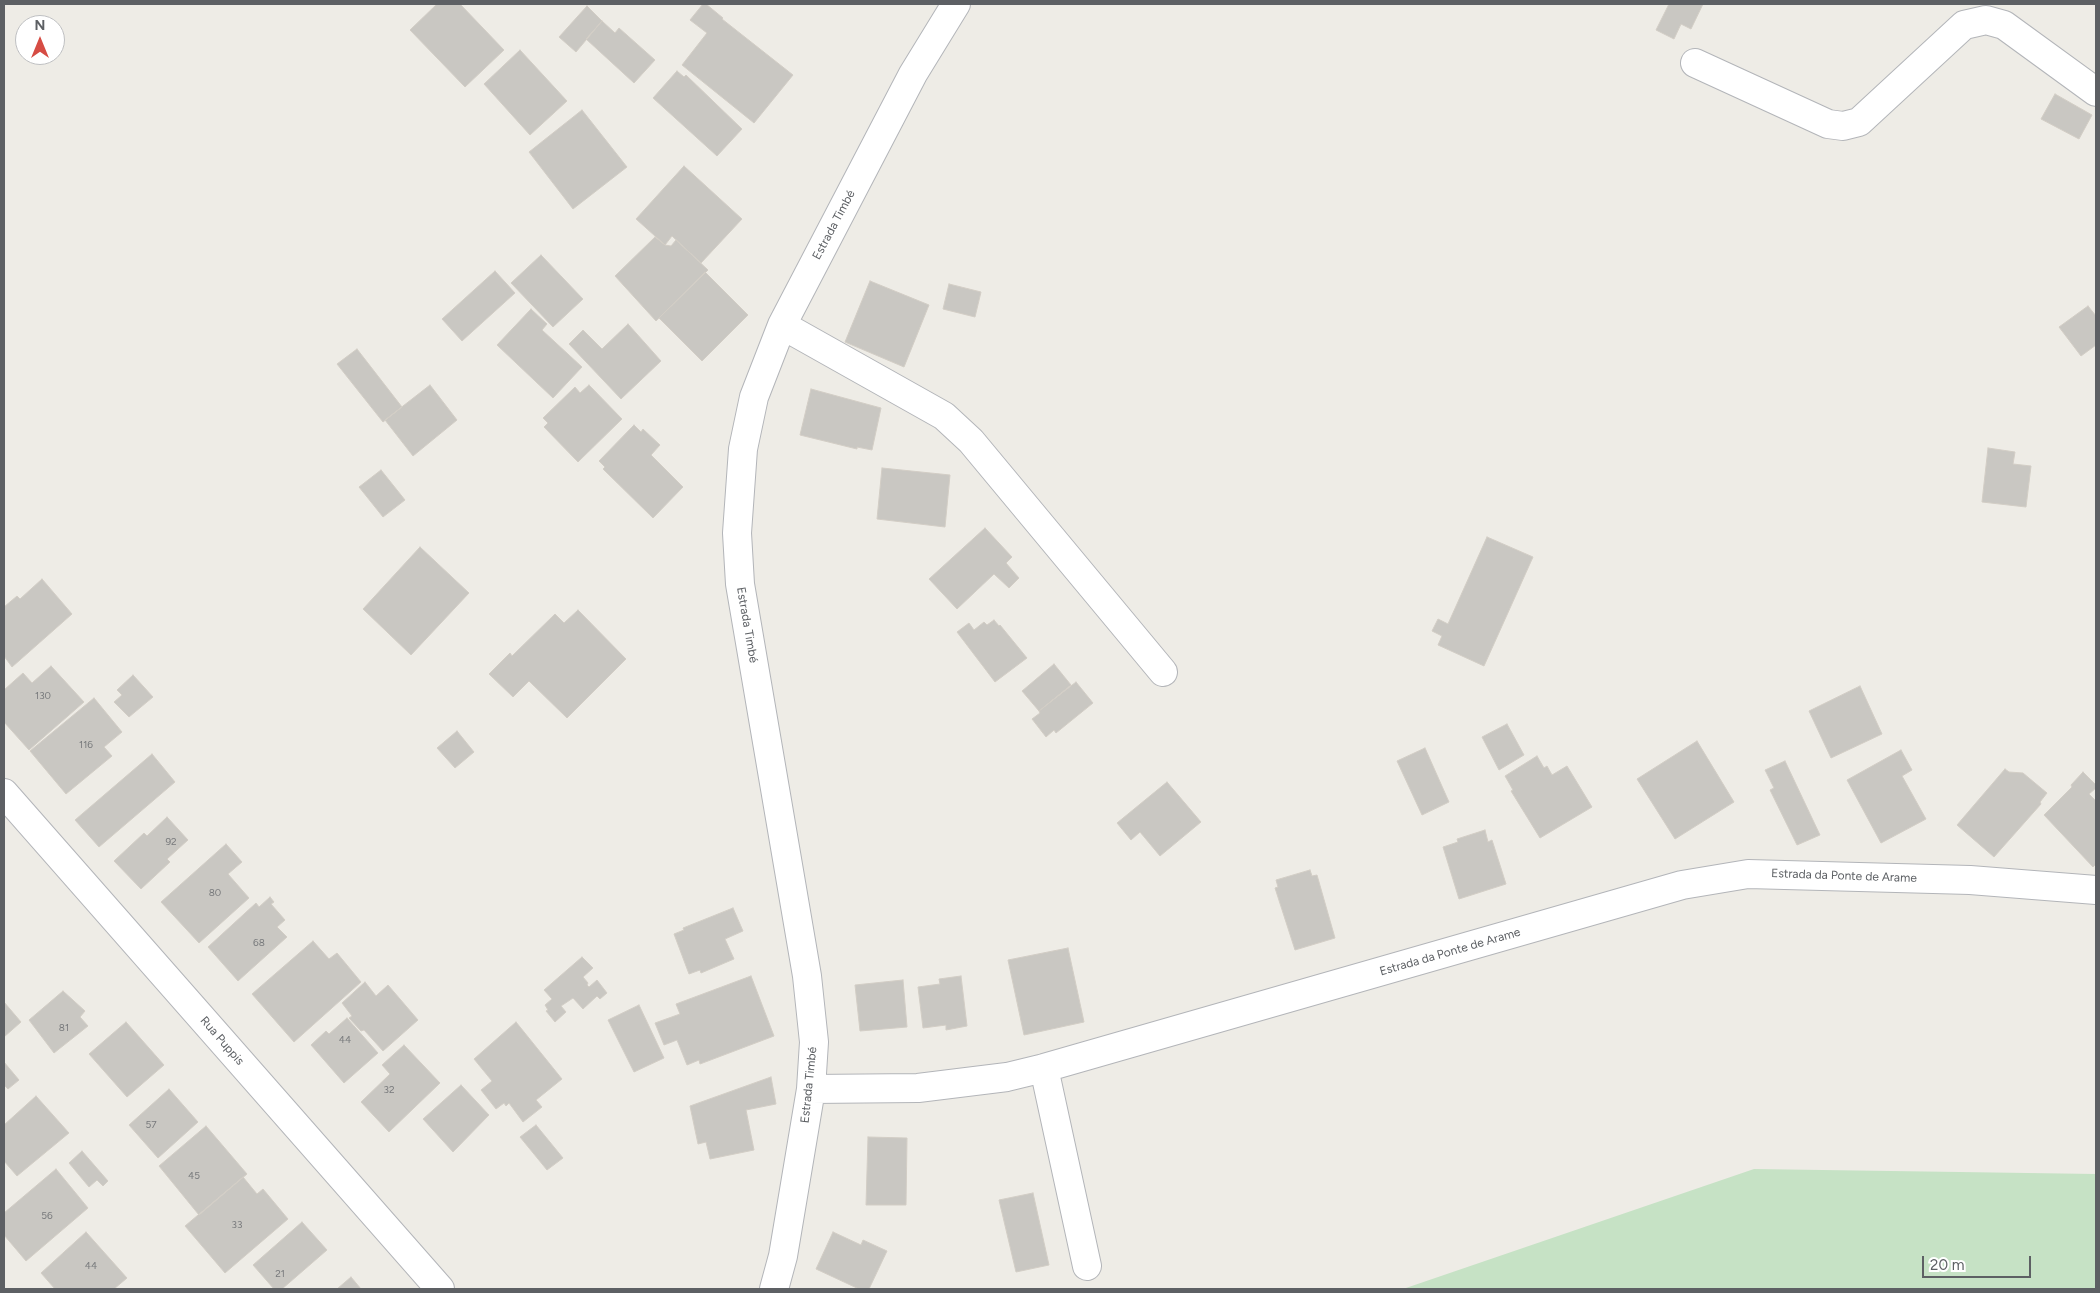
<!DOCTYPE html>
<html>
<head>
<meta charset="utf-8">
<style>
  body { margin:0 }
  #map { position:relative; width:2100px; height:1293px; overflow:hidden; background:#eeece6; font-family:Figtree,sans-serif }
  canvas { display:block }
  .frame { position:absolute; inset:0; border:5px solid #5d6064; pointer-events:none }
  .north { position:absolute; left:15px; top:15px; width:50px; height:50px; box-sizing:border-box; background:#fff; border:1px solid #bebfc1; border-radius:50%; rotate:0deg; font-size:14px; font-weight:700; line-height:20px; text-align:center; color:#5d6064 }
  .north::after { content:''; display:block; margin:auto; width:18px; height:22px; background:#d64c44; clip-path:polygon(50% 0,100% 100%,50% 72%,0 100%) }
  .scale { position:absolute; left:1922px; top:1256px; width:109px; height:22px; box-sizing:border-box; border:2px solid #5d6064; border-top:0; padding-left:6px; font-size:15px; line-height:18px; white-space:nowrap; color:#5d6064; -webkit-text-stroke:4px #fff; paint-order:stroke }
</style>
</head>
<body>
<div id="map">
<canvas width="2100" height="1293"></canvas>
<div class="frame"></div>
<div class="north">N</div>
<div class="scale">20 m</div>
</div>
<script>
const g = document.querySelector('canvas').getContext('2d');
g.lineJoin = 'round';
function fillPath(path, color) {
  g.fillStyle = color;
  g.fill(path, 'evenodd');
}
function toPath(rows) {
  const path = new Path2D();
  for (const r of rows) {
    path.moveTo(r[0], r[1]);
    for (let i = 2; i < r.length; i += 2) path.lineTo(r[i], r[i + 1]);
  }
  return path;
}
function stroke(path, color, width, dash) {
  g.strokeStyle = color;
  g.lineWidth = width;
  g.lineCap = dash ? 'butt' : 'round';
  g.setLineDash(dash || []);
  g.stroke(path);
}
function write(font, color, halo, rows, align = 'center') {
  g.font = font + ' Figtree,sans-serif';
  g.lineWidth = 4;
  g.setLineDash([]);
  g.textBaseline = 'middle';
  g.strokeStyle = halo;
  g.fillStyle = color;
  for (const [text, x, y, turn = 0] of rows) {
    g.save();
    g.translate(x, y);
    g.rotate((+turn || 0) * Math.PI / 180);
    g.textAlign = isNaN(turn) ? turn : align;
    if (halo) g.strokeText(text, 0, 0);
    g.fillText(text, 0, 0);
    g.restore();
  }
}
const green = toPath([
  [1754,1169,2096,1174,2096,1289,1403,1289]
]);
const building = toPath([
  [437,4,460,4,504,50,465,87,410,30,437,4],
  [703,4,706,4,723,18,722,19,793,75,754,123,682,65,707,33,690,20,703,4],
  [1669,4,1703,4,1691,29,1681,24,1674,39,1656,30,1669,4],
  [587,6,602,21,576,52,559,37,587,6],
  [602,21,615,33,619,28,655,60,634,83,586,39,602,21],
  [520,50,567,101,530,135,484,84,520,50],
  [677,71,684,77,686,75,742,129,717,156,653,98,677,71],
  [2055,94,2092,115,2079,139,2041,119,2055,94],
  [582,110,627,167,573,209,529,152,582,110],
  [684,166,742,219,701,263,672,236,665,245,636,219,684,166],
  [655,237,665,245,671,246,676,240,708,270,656,321,615,276,655,237],
  [541,255,583,299,553,327,511,283,541,255],
  [495,271,515,293,462,341,442,319,495,271],
  [705,272,748,315,702,361,659,318,705,272],
  [870,281,929,305,904,367,845,342,870,281],
  [949,284,981,292,975,317,943,309,949,284],
  [2088,306,2096,316,2096,345,2081,356,2059,327,2088,306],
  [531,309,547,324,542,330,582,367,553,398,497,345,531,309],
  [628,324,661,361,621,399,569,344,583,330,602,349,628,324],
  [357,349,402,407,383,422,337,364,357,349],
  [430,385,457,420,413,456,385,420,430,385],
  [589,385,622,419,578,462,544,427,548,423,543,418,575,387,580,393,589,385],
  [811,389,881,408,872,450,857,447,857,449,800,435,811,389],
  [634,425,641,432,643,429,660,445,651,455,683,487,653,518,603,469,605,467,599,461,634,425],
  [1988,448,2015,452,2013,464,2031,466,2026,507,1982,502,1988,448],
  [882,468,950,475,945,527,877,519,882,468],
  [381,470,405,500,383,517,359,487,381,470],
  [985,528,1012,557,1006,563,1019,578,1009,588,994,574,957,609,929,579,985,528],
  [1487,537,1533,557,1484,666,1438,645,1442,636,1432,631,1438,619,1448,624,1487,537],
  [420,547,469,593,411,655,363,609,420,547],
  [42,579,72,614,12,667,4,656,4,607,17,596,20,599,42,579],
  [578,610,626,659,567,718,529,681,513,697,489,674,510,653,512,656,555,614,564,623,578,610],
  [994,620,999,626,1000,625,1027,658,995,682,957,632,969,623,974,630,984,622,987,625,994,620],
  [1054,664,1071,685,1039,711,1022,691,1054,664],
  [51,666,84,702,29,750,4,722,4,690,23,673,32,683,51,666],
  [133,675,153,697,129,717,114,702,122,695,117,690,133,675],
  [1076,682,1093,703,1056,733,1054,730,1046,737,1032,719,1040,713,1039,711,1076,682],
  [1860,686,1882,734,1831,758,1809,711,1860,686],
  [94,698,122,732,104,747,112,756,66,794,30,751,94,698],
  [1507,724,1524,755,1499,770,1482,737,1507,724],
  [457,731,474,752,455,768,437,748,457,731],
  [1697,741,1734,802,1675,839,1637,779,1697,741],
  [1425,748,1449,802,1422,815,1397,761,1425,748],
  [1901,750,1912,770,1902,776,1926,819,1881,843,1847,780,1901,750],
  [152,754,175,782,99,847,75,820,152,754],
  [1537,756,1544,768,1547,766,1552,775,1567,766,1592,807,1540,838,1511,791,1513,790,1505,776,1537,756],
  [1785,761,1820,835,1797,845,1770,790,1774,788,1765,770,1785,761],
  [2005,769,2009,772,2023,773,2047,793,2040,802,2041,804,1994,857,1957,825,2005,769],
  [2083,772,2096,785,2096,788,2089,794,2096,801,2096,864,2093,867,2044,815,2072,787,2071,785,2083,772],
  [1167,782,1201,822,1160,856,1140,832,1131,840,1117,823,1167,782],
  [167,817,188,840,167,859,170,862,141,889,114,861,144,833,147,836,167,817],
  [1485,830,1488,842,1492,840,1506,884,1459,899,1443,847,1458,842,1457,839,1485,830],
  [226,844,242,862,228,874,249,898,199,943,161,902,226,844],
  [1310,870,1312,876,1317,875,1335,938,1295,950,1275,888,1278,887,1276,880,1310,870],
  [270,897,274,902,271,904,285,920,277,927,287,937,238,981,208,947,256,903,259,907,270,897],
  [733,908,743,931,725,939,734,959,701,973,700,970,689,974,674,934,684,930,683,928,733,908],
  [313,941,329,959,337,953,361,982,294,1042,252,994,313,941],
  [1068,948,1084,1022,1024,1035,1008,960,1068,948],
  [582,957,593,968,583,977,588,983,587,985,589,987,597,980,607,993,600,999,597,996,583,1009,573,998,561,1006,566,1012,555,1022,546,1011,548,1010,545,1005,552,999,544,990,582,957],
  [751,976,774,1036,700,1064,699,1060,687,1065,677,1040,664,1045,655,1023,680,1014,676,1004,751,976],
  [961,976,967,1026,946,1030,946,1025,923,1028,918,987,940,984,939,979,961,976],
  [903,980,907,1027,860,1031,855,985,903,980],
  [365,982,376,996,388,985,418,1020,383,1051,364,1030,361,1031,349,1018,352,1016,342,1003,365,982],
  [63,991,85,1011,80,1017,88,1026,54,1053,29,1020,63,991],
  [4,1002,21,1022,4,1037,4,1002],
  [639,1005,664,1058,634,1072,608,1020,639,1005],
  [347,1018,378,1053,344,1083,311,1045,326,1031,329,1034,347,1018],
  [126,1022,164,1065,127,1097,89,1054,126,1022],
  [516,1022,562,1079,536,1100,542,1107,523,1122,509,1103,506,1106,504,1103,496,1109,481,1090,492,1081,474,1059,516,1022],
  [404,1045,440,1083,389,1132,361,1102,390,1074,382,1065,404,1045],
  [4,1062,19,1080,8,1089,4,1085,4,1062],
  [771,1077,776,1104,746,1110,754,1150,710,1159,706,1142,698,1144,690,1106,771,1077],
  [461,1085,489,1115,453,1152,423,1119,461,1085],
  [169,1089,198,1122,158,1158,129,1125,169,1089],
  [36,1096,69,1133,17,1176,4,1161,4,1125,36,1096],
  [536,1125,563,1158,547,1170,520,1137,536,1125],
  [206,1126,247,1174,199,1215,159,1166,206,1126],
  [868,1137,907,1138,906,1205,866,1205,868,1137],
  [82,1151,108,1181,103,1186,97,1180,89,1187,69,1163,82,1151],
  [56,1169,88,1208,26,1261,4,1235,4,1213,56,1169],
  [243,1177,257,1194,263,1189,288,1219,225,1273,185,1226,243,1177],
  [1033,1193,1049,1265,1016,1272,999,1200,1033,1193],
  [302,1222,327,1250,282,1289,274,1289,253,1265,302,1222],
  [86,1232,127,1278,114,1289,55,1289,41,1273,86,1232],
  [833,1232,861,1245,863,1240,887,1251,869,1289,859,1289,816,1269,833,1232],
  [351,1277,361,1289,337,1289,351,1277]
]);
const street = toPath([
  [1695,63,1828,124,1843,126,1859,122,1964,25,1986,20,2004,25,2096,92],
  [782,325,944,416,971,441,1163,672],
  [4,793,440,1289],
  [1044,1068,1087,1266],
  [811,1089,918,1088,1007,1077,1044,1068,1682,885,1748,874,1970,880,2096,890],
  [774,1289,783,1256,811,1089,814,1042,807,976,740,584,737,533,743,449,754,397,782,325,913,74,956,4]
]);
const numberNames = [
  ["130",43,696],
  ["116",86,745],
  ["92",171,842],
  ["80",215,893],
  ["68",259,943],
  ["81",64,1028],
  ["44",345,1040],
  ["32",389,1090],
  ["57",151,1125],
  ["45",194,1176],
  ["56",47,1216],
  ["33",237,1225],
  ["44",91,1266],
  ["21",280,1274]
];
const streetNames = [
  ["Estrada Timbé",834,225,-62],
  ["Estrada Timbé",747,625,80],
  ["Estrada da Ponte de Arame",1844,876,2],
  ["Estrada da Ponte de Arame",1450,952,-16],
  ["Rua Puppis",222,1041,49],
  ["Estrada Timbé",809,1085,-84]
];
fillPath(green, '#c6e2c5');
fillPath(building, '#c9c7c2');
stroke(building, '#d2cdc5', 1);
stroke(street, '#b3b5b9', 30);
stroke(street, '#fff', 28);
write('10px', '#787a7c', null, numberNames);
write('12px', '#5d6064', '#fff', streetNames);
</script>
</body>
</html>
